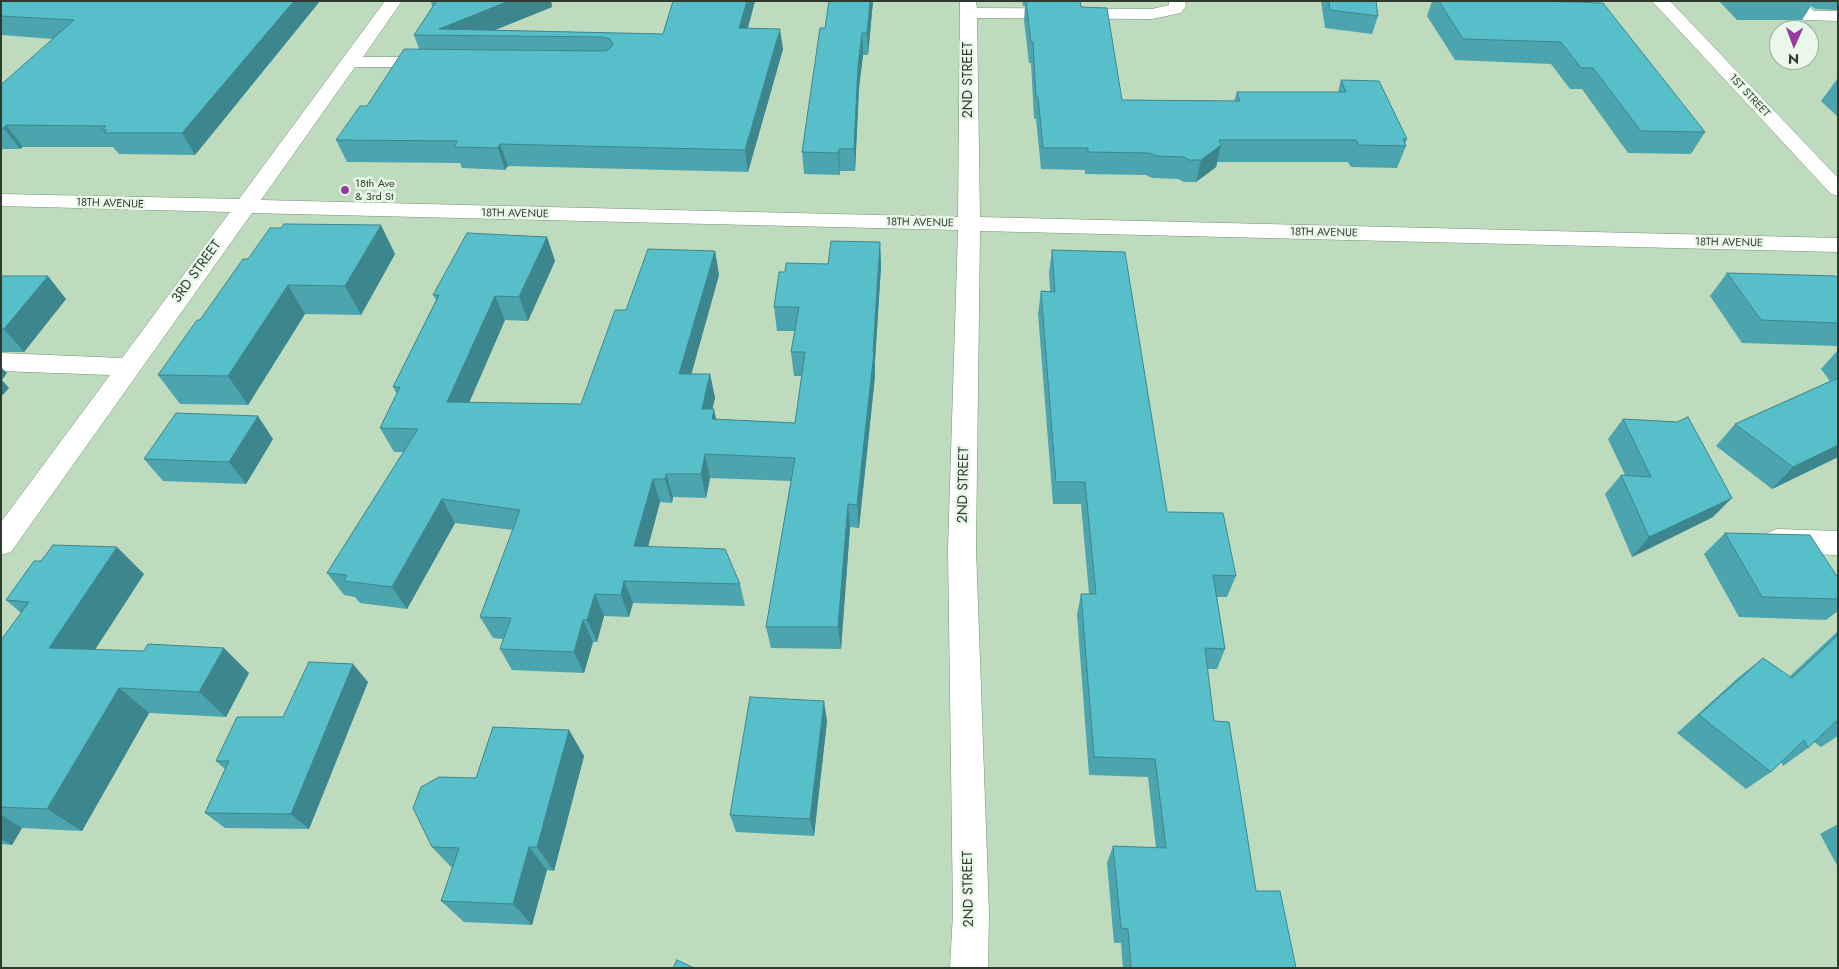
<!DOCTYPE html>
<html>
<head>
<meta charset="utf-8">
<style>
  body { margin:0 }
  #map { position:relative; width:1839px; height:969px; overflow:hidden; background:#bedcbd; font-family:Jost,sans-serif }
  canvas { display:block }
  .frame { position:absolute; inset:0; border:2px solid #2f3a2e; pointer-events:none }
  .north { position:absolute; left:1769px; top:20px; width:50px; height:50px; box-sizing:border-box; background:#e9f8e8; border:1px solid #9fac9e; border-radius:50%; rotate:182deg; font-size:14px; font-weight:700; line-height:20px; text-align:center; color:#2f3a2e }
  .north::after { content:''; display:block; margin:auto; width:18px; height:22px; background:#9838a1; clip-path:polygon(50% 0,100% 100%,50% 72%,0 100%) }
</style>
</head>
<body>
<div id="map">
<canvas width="1839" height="969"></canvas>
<div class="frame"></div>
<div class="north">N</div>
</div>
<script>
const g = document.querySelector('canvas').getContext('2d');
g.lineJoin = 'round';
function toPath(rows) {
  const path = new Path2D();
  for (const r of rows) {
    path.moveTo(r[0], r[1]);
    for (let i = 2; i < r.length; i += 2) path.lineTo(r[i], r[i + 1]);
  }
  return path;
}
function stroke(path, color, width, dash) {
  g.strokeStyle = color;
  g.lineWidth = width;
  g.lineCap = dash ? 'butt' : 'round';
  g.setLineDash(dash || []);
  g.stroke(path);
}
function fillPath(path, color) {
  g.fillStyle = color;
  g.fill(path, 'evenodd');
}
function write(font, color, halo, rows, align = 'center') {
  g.font = font + ' Jost,sans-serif';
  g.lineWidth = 5;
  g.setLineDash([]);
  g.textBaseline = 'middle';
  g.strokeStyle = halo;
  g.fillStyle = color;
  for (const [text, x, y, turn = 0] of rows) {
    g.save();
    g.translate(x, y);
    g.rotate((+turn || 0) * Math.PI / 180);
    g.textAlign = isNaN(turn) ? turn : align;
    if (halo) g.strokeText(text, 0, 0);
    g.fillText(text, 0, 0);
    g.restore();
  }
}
const minor = toPath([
  [385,1,402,1,363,57,434,57,440,58,443,62,440,66,434,67,355,67,261,200,958,217,960,1,976,1,977,8,1152,9,1169,5,1169,1,1185,1,1186,6,1181,13,1152,19,977,18,980,217,1838,238,1838,252,980,231,976,548,989,913,988,968,950,968,953,913,948,548,958,230,252,213,11,552,1,555,1,522,110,375,1,371,1,353,122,358,230,212,1,206,1,194,239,199,385,1],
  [1652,1,1670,1,1838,178,1838,196,1831,194,1652,1],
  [1786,1,1804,1,1814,11,1838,11,1838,21,1804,20,1786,1],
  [1777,529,1838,531,1838,555,1777,553,1767,549,1763,541,1767,533,1777,529]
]);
const wall = toPath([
  [3,1,320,1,195,155,119,154,113,147,23,147,20,149,1,149,1,83,3,83,53,39,1,35,1,3],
  [431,1,551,1,552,7,495,30,663,34,673,1,755,1,748,28,783,49,748,172,508,166,505,170,462,168,460,163,347,162,336,140,367,106,419,49,414,35,432,7],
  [873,1,868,55,863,55,859,88,855,171,840,171,840,175,804,174,802,152,825,28],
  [1022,1,1080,1,1081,7,1122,100,1234,101,1237,92,1338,92,1341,80,1407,139,1405,144,1406,146,1397,168,1351,167,1348,162,1217,162,1216,167,1196,182,1184,182,1178,179,1152,178,1146,175,1085,174,1085,170,1041,169,1036,119,1034,119,1031,63,1029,63,1024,20,1025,6,1023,6],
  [1321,1,1376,1,1378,16,1372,34,1325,28],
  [1432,1,1541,1,1705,132,1691,154,1628,153,1582,89,1570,89,1551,64,1455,60,1427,16],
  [1719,1,1838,1,1838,10,1815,9,1811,6,1802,20,1737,20],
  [1838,78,1838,117,1821,101],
  [547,237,555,261,528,321,505,320,469,403,581,404,626,310,715,251,719,275,691,374,710,374,715,398,712,409,716,419,795,423,802,376,794,376,791,352,795,331,777,331,774,307,785,272,828,264,880,242,881,266,875,361,875,376,859,528,850,527,841,649,771,648,766,627,791,481,710,478,706,498,673,497,672,503,660,502,648,547,740,584,745,606,633,603,629,617,604,616,597,642,593,642,584,673,512,670,500,649,503,639,493,638,480,617,513,530,455,523,407,609,360,603,355,597,344,595,327,573,403,452,394,452,380,428,397,394,393,387,436,300,433,295],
  [1052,250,1167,512,1236,576,1227,597,1217,597,1225,649,1217,669,1207,669,1214,721,1256,891,1296,968,1123,968,1121,943,1114,943,1107,863,1113,846,1156,848,1148,777,1089,775,1077,615,1081,594,1089,594,1081,504,1053,504,1038,314,1041,291,1050,291,1049,273],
  [395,254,361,315,305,314,248,405,180,404,158,375,200,320,243,259],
  [1727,273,1838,278,1838,346,1742,343,1710,296],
  [1,276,66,299,24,352,1,352],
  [1838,350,1838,457,1772,489,1716,446,1735,424,1830,381,1821,369],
  [1623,419,1677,422,1713,517,1632,557,1605,494,1621,475,1625,475,1608,439],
  [273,439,246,484,163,481,144,459],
  [1725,533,1838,599,1838,611,1826,620,1739,617,1704,554],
  [144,574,95,649,249,673,226,717,149,713,82,831,22,828,12,845,1,844,1,640,21,613,6,600],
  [1838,631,1838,736,1821,747,1814,742,1808,748,1783,766,1781,762,1771,772,1746,789,1677,733,1739,677,1763,658,1789,677],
  [368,682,309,829,225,828,205,813,225,769,216,761,283,717],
  [827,721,814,836,736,832,730,815],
  [569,730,584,756,554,871,547,870,532,925,464,922,441,901,452,868,432,847,476,778],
  [1838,824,1838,867,1820,834]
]);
const shadedWall = toPath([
  [294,1,320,1,195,155,182,133],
  [509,1,551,1,552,7,480,36,439,29],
  [747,1,755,1,742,49,739,28],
  [870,1,873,1,868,55,867,33],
  [780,29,783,49,748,172,745,150],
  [862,33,863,55,859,88,855,171,854,149,858,66],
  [6,125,23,147,20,149,4,128],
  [500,144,508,166,505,170,498,148],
  [1221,145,1216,167,1196,182,1201,160],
  [839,149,840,171,840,175,838,153],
  [381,225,395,254,361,315,345,286],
  [547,237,555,261,528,321,519,297],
  [880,242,881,266,875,361,875,376,859,528,857,505,873,352],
  [715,251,719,275,685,397,679,374],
  [48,276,66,299,24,352,4,329],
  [288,285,305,314,248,405,228,376],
  [495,296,505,320,459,426,447,402],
  [1,367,7,373,2,380,9,388,1,397],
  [710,374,715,398,707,433,702,409],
  [714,409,719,433,712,419],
  [258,416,273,439,246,484,229,462],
  [1838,445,1838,457,1772,489,1793,467],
  [705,454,710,478,706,498,701,474],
  [666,474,673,497,672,503,665,479],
  [653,479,660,502,642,569,634,546],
  [1732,498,1713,517,1632,557,1649,537],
  [442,499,455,523,407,609,392,587],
  [848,504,850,527,841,649,838,627],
  [117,547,144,574,80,673,49,648],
  [624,581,633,603,629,617,621,595],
  [595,594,604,616,597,642,587,620],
  [583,620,593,642,584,673,574,652],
  [224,648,249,673,226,717,199,692],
  [353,664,368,682,309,829,291,814],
  [119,688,149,713,82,831,47,809],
  [824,701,827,721,814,836,810,819],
  [569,730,584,756,554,871,537,847],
  [1,815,22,828,12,845,1,839],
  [529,847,547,870,532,925,513,904]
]);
const building = toPath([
  [3,1,294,1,182,133,104,133,107,130,101,130,106,126,6,125,4,128,1,128,1,83,3,83,74,20,1,16,1,3,3,1],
  [431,1,509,1,439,29,663,34,673,1,747,1,739,28,780,29,745,150,500,144,498,148,454,147,457,141,336,140,360,106,367,106,404,49,602,51,608,50,613,45,610,39,602,37,414,35,436,2,431,1],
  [829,1,870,1,867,33,862,33,858,66,854,149,839,149,838,153,802,152,820,28,825,28,829,1],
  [1026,1,1080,1,1081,7,1107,8,1122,100,1240,101,1237,92,1346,92,1341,80,1379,81,1407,139,1403,139,1406,146,1359,145,1356,140,1219,140,1221,145,1201,160,1189,160,1183,157,1156,156,1150,153,1088,152,1088,148,1043,148,1038,97,1036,97,1033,42,1031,42,1026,1],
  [1329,1,1376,1,1378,16,1330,10,1329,1],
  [1439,1,1541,1,1603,3,1705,132,1641,131,1593,68,1581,68,1561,42,1463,39,1439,1],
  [284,224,381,225,345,286,288,285,228,376,158,375,197,320,200,320,243,259,248,259,270,228,281,228,284,224],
  [467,233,547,237,519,297,495,296,447,402,581,404,615,310,626,310,648,249,715,251,679,374,710,374,702,409,714,409,712,419,795,423,805,352,791,352,799,307,774,307,779,272,785,272,786,263,828,264,831,241,880,242,873,352,874,352,857,505,848,504,838,627,766,627,795,458,705,454,701,474,666,474,665,479,653,479,634,546,725,549,740,584,624,581,621,595,595,594,587,620,583,620,574,652,500,649,511,618,480,617,520,510,442,499,392,587,344,581,347,575,327,573,418,429,380,428,400,387,393,387,439,295,433,295,467,233],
  [1052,250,1125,252,1167,512,1223,513,1236,576,1213,575,1225,649,1205,648,1214,721,1229,722,1256,891,1280,891,1296,968,1131,968,1128,929,1121,928,1113,846,1166,848,1155,759,1094,757,1081,594,1096,594,1085,482,1056,482,1041,291,1055,292,1052,250],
  [1727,273,1836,276,1838,278,1838,323,1761,320,1727,273],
  [1,276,48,276,4,329,1,329,1,276],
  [1838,378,1838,445,1793,467,1735,424,1838,378],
  [176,413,258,416,229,462,144,459,176,413],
  [1688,417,1732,498,1649,537,1621,475,1651,477,1623,419,1677,422,1688,417],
  [1725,533,1810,535,1838,578,1838,599,1762,597,1725,533],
  [53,545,117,547,49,648,144,651,148,644,224,648,199,692,119,688,47,809,1,807,1,640,29,602,6,600,34,561,41,561,53,545],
  [1838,635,1838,722,1836,721,1808,748,1804,740,1771,772,1699,715,1763,658,1792,678,1838,635],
  [309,662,353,664,291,814,205,813,229,761,216,761,237,717,283,717,309,662],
  [750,697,824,701,810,819,730,815,750,697],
  [493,727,569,730,537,847,529,847,513,904,441,901,459,848,432,847,413,808,421,787,439,777,476,778,493,727],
  [677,960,694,968,673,968,677,960]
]);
const markers = [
  [345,190,5,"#9838a1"]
];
const farStreetnames = [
  ["1ST STREET",1749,96,47],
  ["18TH AVENUE",110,204,2],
  ["18TH AVENUE",515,214,1],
  ["18TH AVENUE",920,223,1],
  ["18TH AVENUE",1324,233,1],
  ["18TH AVENUE",1729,243,1]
];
const farPoinames = [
  ["18th Ave",355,184],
  ["& 3rd St",355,197]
];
const streetNames = [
  ["2ND STREET",969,80,-90],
  ["3RD STREET",197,272,-54],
  ["2ND STREET",964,485,-89],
  ["2ND STREET",969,889,-91]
];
stroke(minor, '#759074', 1);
fillPath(minor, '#fff');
fillPath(wall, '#4ba4ae');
fillPath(shadedWall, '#3d868d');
fillPath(building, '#57bfca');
stroke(building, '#3d868d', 1);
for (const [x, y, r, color] of markers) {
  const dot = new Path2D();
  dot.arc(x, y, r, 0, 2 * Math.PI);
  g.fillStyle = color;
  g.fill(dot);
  stroke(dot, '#e9f8e8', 2);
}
write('11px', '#2f3a2e', '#e9f8e8', farStreetnames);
write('11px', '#2f3a2e', '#e9f8e8', farPoinames, 'left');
write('14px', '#2f3a2e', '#e9f8e8', streetNames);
</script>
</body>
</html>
